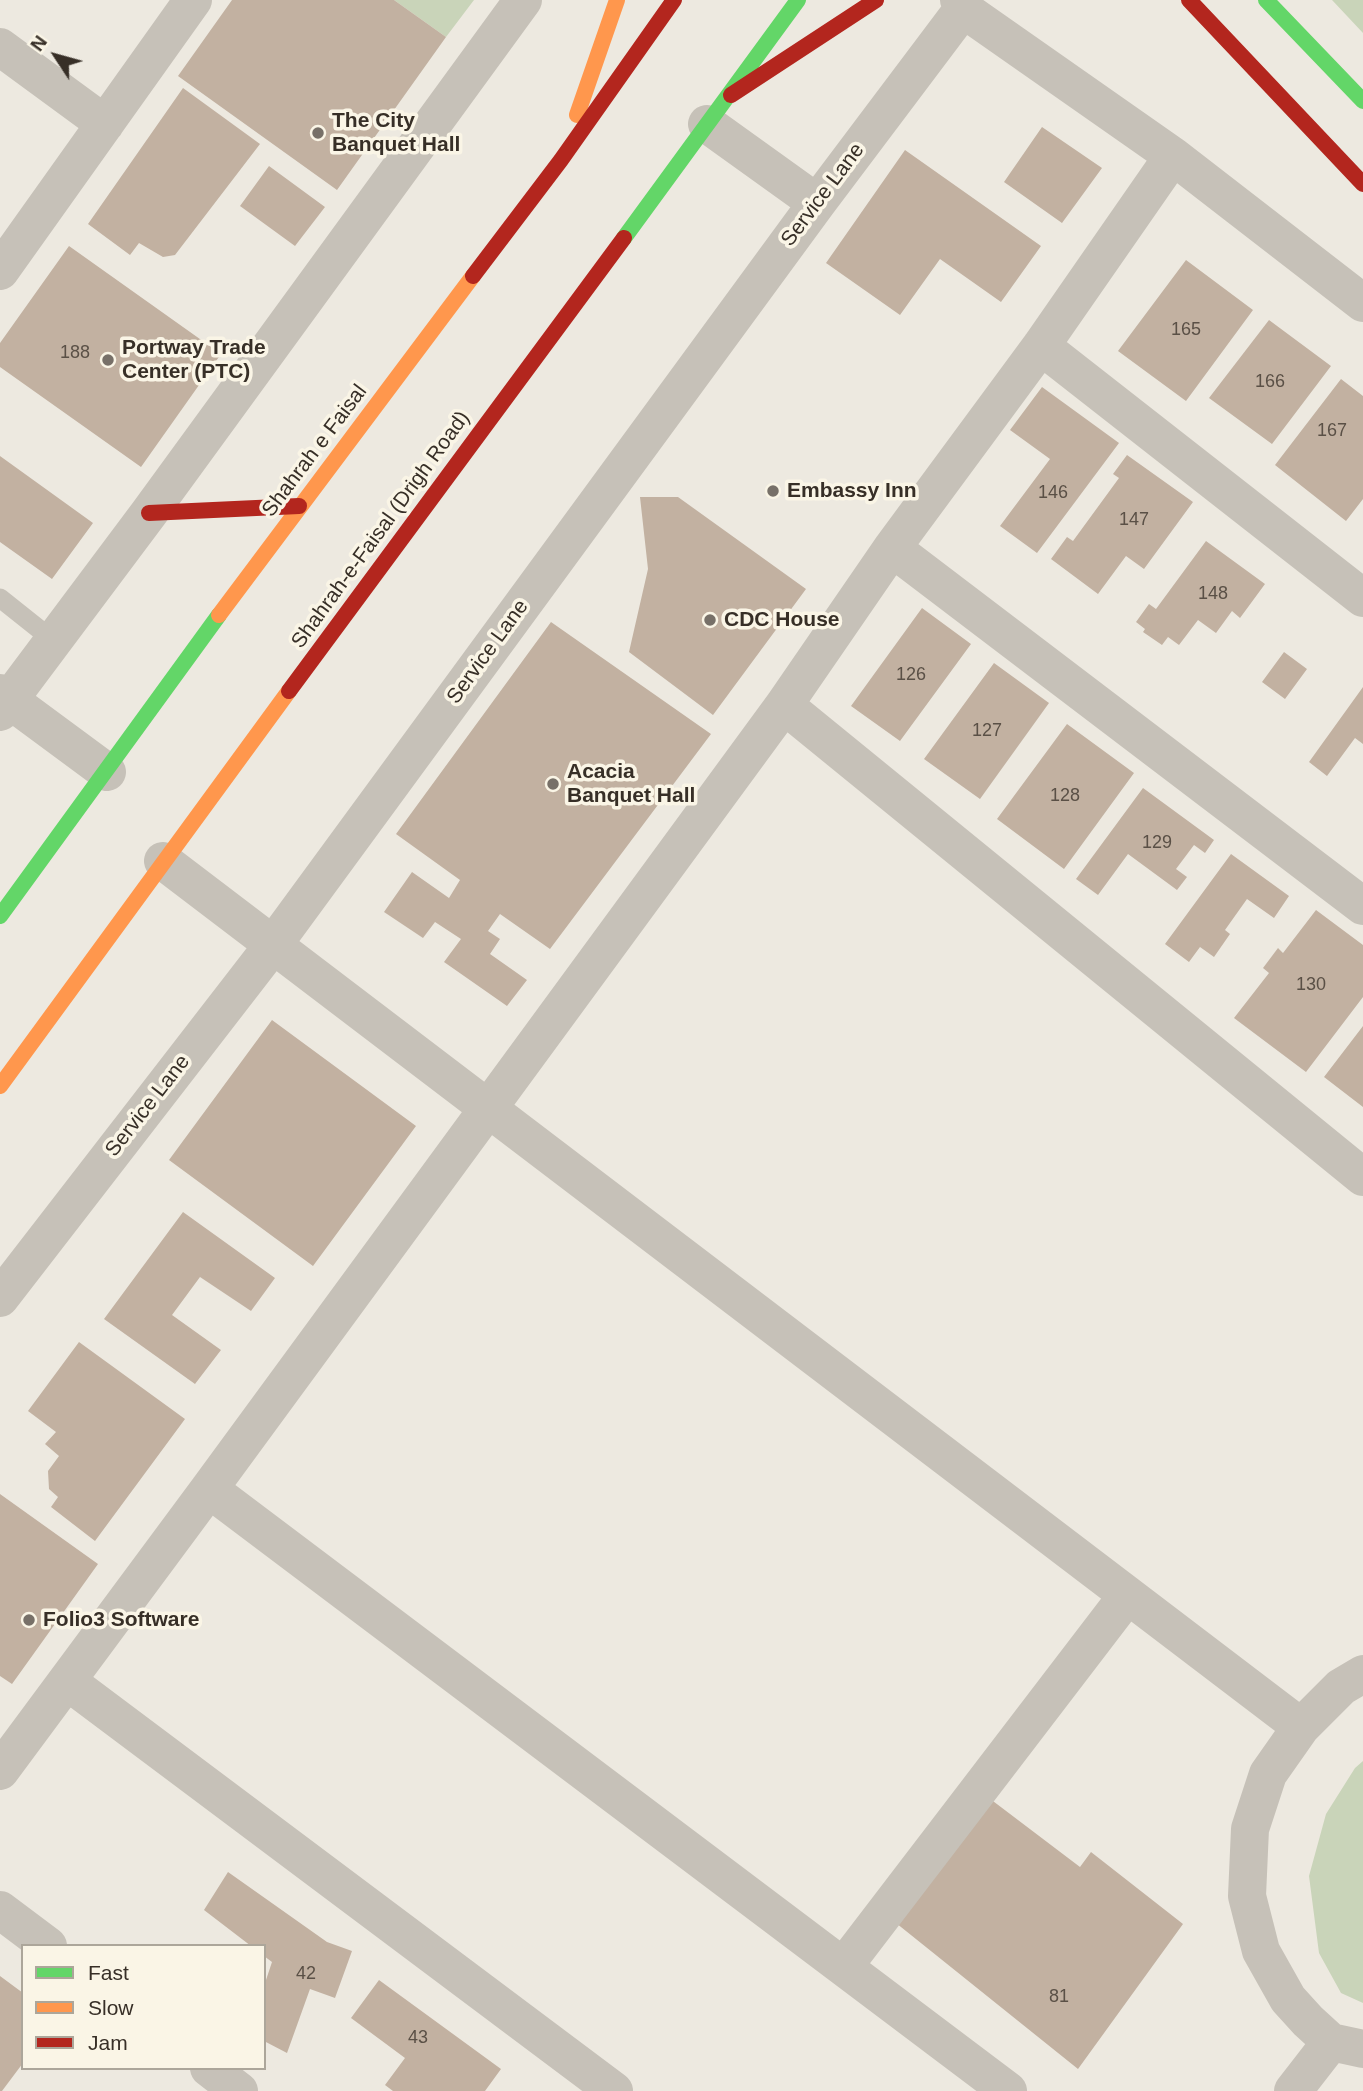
<!DOCTYPE html>
<html>
<head>
<meta charset="utf-8">
<style>
  body { margin:0 }
  #map { position:relative; width:1363px; height:2091px; overflow:hidden; background:#ede9e0; font-family:Helvetica,sans-serif }
  canvas { display:block }
  .legend { position:absolute; left:21px; top:1944px; width:245px; height:126px; box-sizing:border-box; background:#faf5e6; border:2px solid #aca69a; margin:0; padding:9px 12px; list-style:none; font-size:21px; color:#372f27 }
  .legend li { display:flex; align-items:center; gap:14px; height:35px }
  .legend b { width:35px; border:2px solid #aca69a }
  .north { position:absolute; left:21px; top:21px; width:70px; height:70px; -webkit-text-stroke:5px #faf5e6; paint-order:stroke; rotate:306deg; font-size:19px; font-weight:700; line-height:28px; text-align:center; color:#372f27 }
  .north::after { content:''; display:block; margin:auto; width:24px; height:32px; background:#372f27; clip-path:polygon(50% 0,100% 100%,50% 72%,0 100%) }
</style>
</head>
<body>
<div id="map">
<canvas width="1363" height="2091"></canvas>
<ul class="legend">
<li><b style="height:9px;background:#63d668"></b>Fast</li>
<li><b style="height:9px;background:#ff974d"></b>Slow</li>
<li><b style="height:9px;background:#b3261e"></b>Jam</li>
</ul>
<div class="north">N</div>
</div>
<script>
const g = document.querySelector('canvas').getContext('2d');
g.lineJoin = 'round';
function fillPath(path, color) {
  g.fillStyle = color;
  g.fill(path, 'evenodd');
}
function toPath(rows) {
  const path = new Path2D();
  for (const r of rows) {
    path.moveTo(r[0], r[1]);
    for (let i = 2; i < r.length; i += 2) path.lineTo(r[i], r[i + 1]);
  }
  return path;
}
function stroke(path, color, width, dash) {
  g.strokeStyle = color;
  g.lineWidth = width;
  g.lineCap = dash ? 'butt' : 'round';
  g.setLineDash(dash || []);
  g.stroke(path);
}
function write(font, color, halo, rows, align = 'center') {
  g.font = font + ' Helvetica,sans-serif';
  g.lineWidth = 7;
  g.setLineDash([]);
  g.textBaseline = 'middle';
  g.strokeStyle = halo;
  g.fillStyle = color;
  for (const [text, x, y, turn = 0] of rows) {
    g.save();
    g.translate(x, y);
    g.rotate((+turn || 0) * Math.PI / 180);
    g.textAlign = isNaN(turn) ? turn : align;
    if (halo) g.strokeText(text, 0, 0);
    g.fillText(text, 0, 0);
    g.restore();
  }
}
const green = toPath([
  [394,0,474,0,446,37],
  [1332,0,1363,0,1363,33],
  [1363,1761,1363,2003,1341,1993,1319,1953,1309,1876,1326,1814,1355,1768]
]);
const building = toPath([
  [232,0,394,0,446,37,337,190,178,76],
  [183,88,260,144,175,255,163,257,139,243,130,255,88,224],
  [1042,127,1102,168,1062,223,1004,182],
  [905,150,1041,246,1001,302,940,259,900,315,826,263],
  [269,166,325,207,295,246,240,206],
  [69,246,221,354,141,467,0,367,0,343],
  [1186,260,1253,310,1186,401,1118,351],
  [1269,320,1331,366,1272,444,1209,398],
  [1341,379,1363,396,1363,499,1346,521,1275,465],
  [1042,387,1119,443,1037,553,1000,526,1050,459,1010,430],
  [1127,455,1193,502,1144,569,1126,556,1098,594,1051,559,1067,537,1073,541,1119,478,1113,474],
  [0,456,93,523,52,579,0,542],
  [640,497,678,497,806,589,713,715,629,652,648,569],
  [1206,541,1265,584,1240,618,1232,611,1216,633,1198,620,1179,645,1168,637,1162,645,1143,632,1145,629,1136,622,1149,604,1156,609],
  [922,608,971,644,900,741,851,706],
  [551,622,711,734,550,949,500,914,488,931,500,939,490,954,527,980,507,1006,444,962,461,939,435,922,423,938,384,912,412,872,449,898,460,880,396,834],
  [1284,652,1307,669,1285,699,1262,682],
  [994,663,1049,703,980,799,924,759],
  [1363,687,1363,744,1355,738,1327,776,1309,762],
  [1067,724,1134,773,1064,869,997,819],
  [1143,788,1214,840,1205,853,1194,845,1176,869,1187,877,1177,890,1128,854,1098,895,1076,879],
  [1231,854,1289,896,1274,918,1247,899,1225,930,1230,934,1214,957,1200,947,1189,962,1165,944],
  [1316,910,1363,945,1363,997,1306,1072,1234,1018,1269,973,1263,968,1278,948,1283,953],
  [272,1020,416,1126,313,1266,169,1160],
  [1363,1026,1363,1107,1324,1077],
  [183,1212,275,1278,251,1311,200,1277,172,1315,221,1350,195,1384,104,1319],
  [79,1342,185,1419,95,1541,51,1507,58,1497,49,1489,48,1471,59,1456,45,1444,56,1432,28,1411],
  [0,1494,98,1564,12,1684,0,1676],
  [985,1795,1080,1867,1091,1852,1183,1924,1078,2069,891,1919],
  [228,1872,327,1942,352,1951,335,1998,310,1989,287,2053,264,2041,264,1986,272,1962,264,1956,264,1946,251,1946,204,1910],
  [0,1976,23,1993,23,2063,2,2091,0,2091],
  [379,1980,501,2069,485,2091,393,2091,385,2085,405,2058,351,2018]
]);
const lane = toPath([
  [0,598,54,641]
]);
const street = toPath([
  [0,47,105,124],
  [707,124,817,203],
  [1173,156,1363,303],
  [0,271,193,0],
  [1041,346,1363,598],
  [892,548,1363,906],
  [0,693,107,772],
  [784,705,1363,1177],
  [0,712,149,513,523,0],
  [163,861,1301,1727],
  [0,1298,273,945,817,203,963,9,959,0],
  [209,1489,1008,2091],
  [1363,1674,1341,1687,1301,1727,1268,1774,1250,1829,1247,1896,1261,1951,1288,1999,1308,2021,1331,2042,1363,2049],
  [67,1681,614,2091],
  [0,1771,209,1489,784,705,892,548,1041,346,1173,156,963,9],
  [0,1910,48,1946],
  [844,1966,1127,1596],
  [209,2068,239,2091],
  [1293,2091,1331,2042]
]);
const fast = toPath([
  [1266,0,1363,101],
  [624,238,798,0],
  [0,916,219,615]
]);
const slow = toPath([
  [577,115,617,0],
  [219,615,473,276],
  [0,1086,289,691]
]);
const jam = toPath([
  [1189,0,1363,184],
  [731,95,876,0],
  [473,276,561,160,674,0],
  [149,513,299,506],
  [289,691,624,238]
]);
const markers = [
  [318,133,7,"#777068"],
  [108,360,7,"#777068"],
  [773,491,7,"#777068"],
  [710,620,7,"#777068"],
  [553,784,7,"#777068"],
  [29,1620,7,"#777068"]
];
const numberNames = [
  ["165",1186,330],
  ["188",75,353],
  ["166",1270,382],
  ["167",1332,431],
  ["146",1053,493],
  ["147",1134,520],
  ["148",1213,594],
  ["126",911,675],
  ["127",987,731],
  ["128",1065,796],
  ["129",1157,843],
  ["130",1311,985],
  ["42",306,1974],
  ["81",1059,1997],
  ["43",418,2038]
];
const poiNames = [
  ["The City",332,121],
  ["Banquet Hall",332,145],
  ["Portway Trade",122,348],
  ["Center (PTC)",122,372],
  ["Embassy Inn",787,491],
  ["CDC House",724,620],
  ["Acacia",567,772],
  ["Banquet Hall",567,796],
  ["Folio3 Software",43,1620]
];
const streetNames = [
  ["Service Lane",823,195,-53],
  ["Shahrah e Faisal",315,451,-53],
  ["Shahrah-e-Faisal (Drigh Road)",381,530,-54],
  ["Service Lane",488,652,-54],
  ["Service Lane",148,1106,-52]
];
fillPath(green, '#c9d4b9');
fillPath(building, '#c2b1a1');
stroke(lane, '#c6c1b8', 19);
stroke(street, '#c6c1b8', 38);
stroke(fast, '#63d668', 16);
stroke(slow, '#ff974d', 16);
stroke(jam, '#b3261e', 16);
for (const [x, y, r, color] of markers) {
  const dot = new Path2D();
  dot.arc(x, y, r, 0, 2 * Math.PI);
  g.fillStyle = color;
  g.fill(dot);
  stroke(dot, '#faf5e6', 2.5);
}
write('18px', '#5a5046', null, numberNames);
write('bold 21px', '#372f27', '#faf5e6', poiNames, 'left');
write('21px', '#372f27', '#faf5e6', streetNames);
</script>
</body>
</html>
